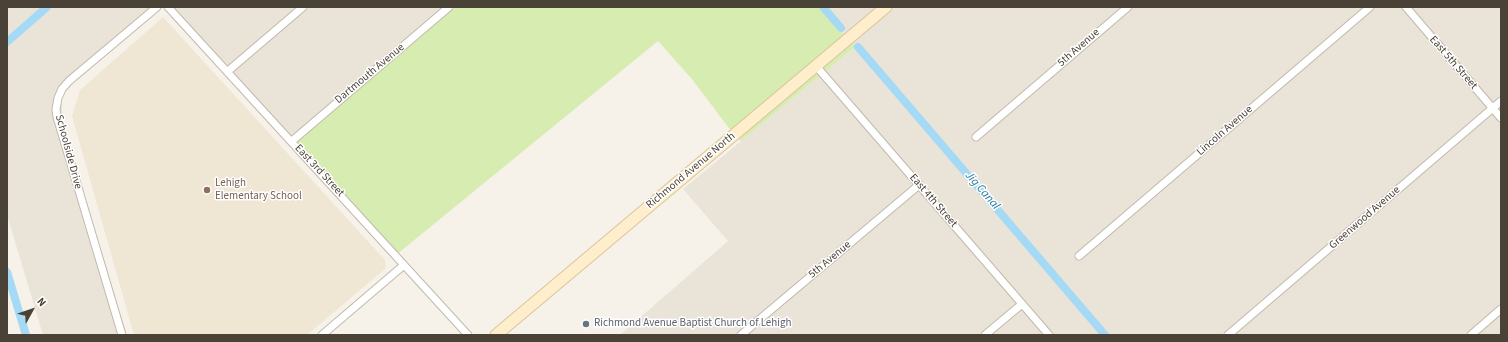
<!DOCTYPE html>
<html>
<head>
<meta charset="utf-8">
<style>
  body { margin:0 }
  #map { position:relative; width:1508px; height:342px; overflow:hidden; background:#f6f2ea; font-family:"Source Sans 3",sans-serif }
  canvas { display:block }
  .frame { position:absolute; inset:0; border:8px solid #4b4237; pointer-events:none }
  .north { position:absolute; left:12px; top:290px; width:40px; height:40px; -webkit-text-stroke:3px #fff; paint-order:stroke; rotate:50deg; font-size:11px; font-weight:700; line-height:16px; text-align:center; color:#4b4237 }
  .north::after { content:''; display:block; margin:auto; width:14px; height:18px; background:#4b4237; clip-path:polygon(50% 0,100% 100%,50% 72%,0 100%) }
</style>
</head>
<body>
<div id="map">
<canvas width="1508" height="342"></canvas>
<div class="frame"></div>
<div class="north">N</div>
</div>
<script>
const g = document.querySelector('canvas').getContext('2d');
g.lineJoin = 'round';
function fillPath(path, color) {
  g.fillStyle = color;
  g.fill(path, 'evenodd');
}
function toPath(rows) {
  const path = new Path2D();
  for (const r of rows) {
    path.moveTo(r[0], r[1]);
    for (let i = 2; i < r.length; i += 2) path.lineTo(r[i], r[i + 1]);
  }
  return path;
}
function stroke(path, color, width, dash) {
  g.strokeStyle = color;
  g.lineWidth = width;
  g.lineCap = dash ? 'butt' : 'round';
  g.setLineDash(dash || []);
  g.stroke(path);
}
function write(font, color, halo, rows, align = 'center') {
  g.font = font + ' "Source Sans 3",sans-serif';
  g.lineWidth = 3;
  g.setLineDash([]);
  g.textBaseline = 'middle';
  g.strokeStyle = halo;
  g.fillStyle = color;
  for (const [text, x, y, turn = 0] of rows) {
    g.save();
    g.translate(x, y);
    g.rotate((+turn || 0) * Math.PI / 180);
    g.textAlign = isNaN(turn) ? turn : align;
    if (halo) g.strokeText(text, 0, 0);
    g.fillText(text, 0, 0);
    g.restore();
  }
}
const residential = toPath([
  [7,7,159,7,68,84,62,98,62,111,64,129,127,335,43,335,7,215],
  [170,7,455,7,295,144],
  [821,7,880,7,845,36],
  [892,7,1501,7,1501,335,620,335,728,241,683,189,855,47,851,42]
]);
const education = toPath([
  [163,17,385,260,386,268,307,335,134,335,72,116,80,90]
]);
const green = toPath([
  [455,7,821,7,845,36,732,132,691,78,658,41,396,255,295,144],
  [851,42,855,47,741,141,737,137]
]);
const canal = toPath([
  [823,7,841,28],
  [7,42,47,7],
  [858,47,1105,335],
  [7,272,26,335]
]);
const street = toPath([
  [168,7,468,335],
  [1406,7,1501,118],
  [816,66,1049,335],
  [228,71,303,7],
  [976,137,1128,7],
  [292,141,449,7],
  [1079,256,1370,7],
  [122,335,57,117,56,109,58,98,62,89,69,81,157,7],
  [322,335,404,265],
  [741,335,919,185],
  [985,335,1022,304],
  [1228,335,1501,101],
  [1471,335,1501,309]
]);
const secondary = toPath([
  [496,335,886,7]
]);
const markers = [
  [207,190,4,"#8d6e63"],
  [586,324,4,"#6b7280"]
];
const streetNames = [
  ["5th Avenue",1079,48,-41],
  ["East 5th Street",1453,63,49],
  ["Dartmouth Avenue",370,74,-40],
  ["Lincoln Avenue",1225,131,-41],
  ["Schoolside Drive",68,152,75],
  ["East 3rd Street",319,171,47],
  ["Richmond Avenue North",691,171,-40],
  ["East 4th Street",933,201,49],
  ["Greenwood Avenue",1365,218,-41],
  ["5th Avenue",830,260,-40]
];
const educationNames = [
  ["Lehigh",215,184],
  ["Elementary School",215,197]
];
const worshipNames = [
  ["Richmond Avenue Baptist Church of Lehigh",594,324]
];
const waterNames = [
  ["Jig Canal",982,191,49]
];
fillPath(residential, '#eae3d8');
fillPath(education, '#f0e6d4');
fillPath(green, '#d6ecb1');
stroke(canal, '#a4daf5', 8);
stroke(street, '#c2b9ac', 9);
stroke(secondary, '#dbc59a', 13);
stroke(street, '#fff', 7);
stroke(secondary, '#ffeecb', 11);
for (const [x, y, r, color] of markers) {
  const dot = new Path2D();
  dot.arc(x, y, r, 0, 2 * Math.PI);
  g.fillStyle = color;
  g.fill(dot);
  stroke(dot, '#fff', 1.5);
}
write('11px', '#4b4237', '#fff', streetNames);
write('11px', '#785e54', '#fff', educationNames, 'left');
write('11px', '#5b616d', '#fff', worshipNames, 'left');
write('italic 12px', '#2579a5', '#fff', waterNames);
</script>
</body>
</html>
